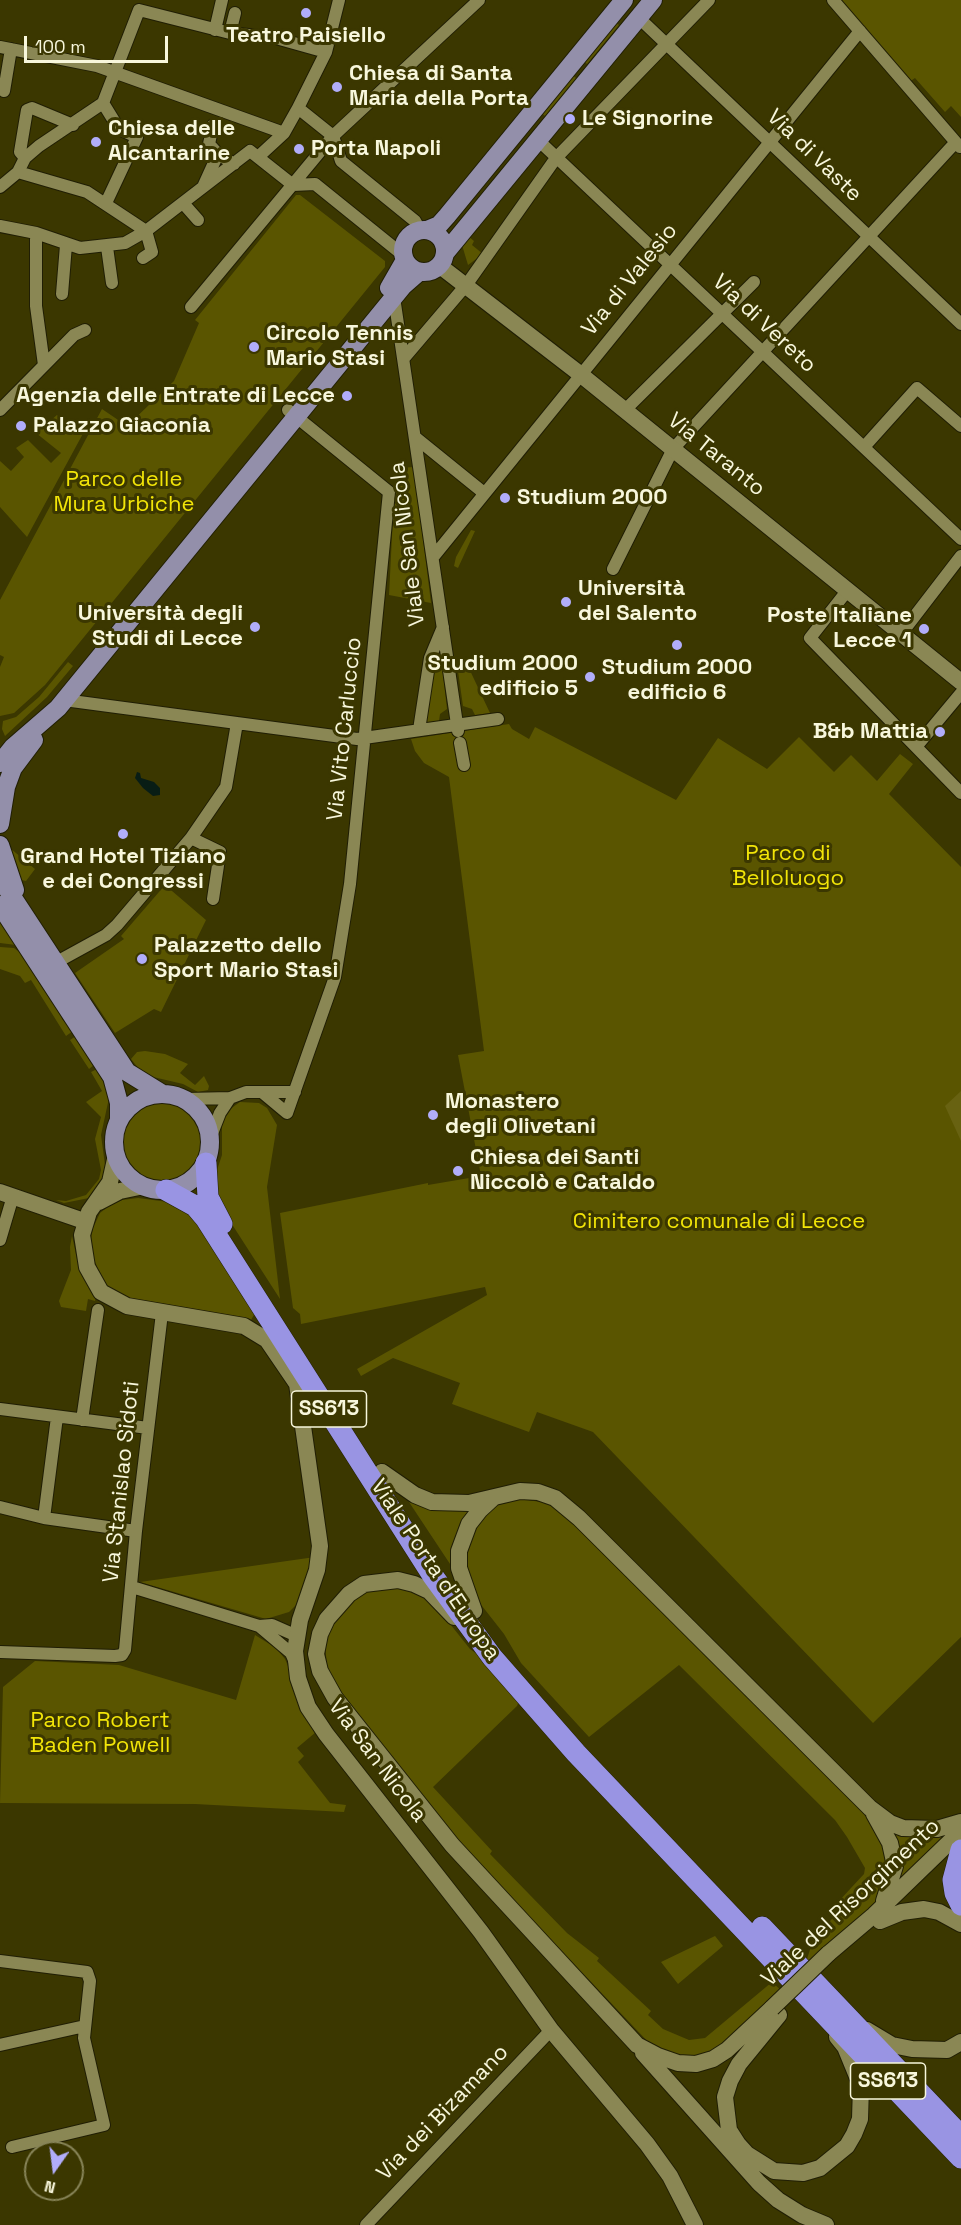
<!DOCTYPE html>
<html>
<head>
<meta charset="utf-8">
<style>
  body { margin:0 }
  #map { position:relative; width:961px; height:2225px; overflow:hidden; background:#3b3700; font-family:"Space Grotesk",sans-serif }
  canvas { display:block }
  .north { position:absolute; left:24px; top:2141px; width:60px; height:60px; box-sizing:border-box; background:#3b3700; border:2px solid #878458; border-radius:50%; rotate:194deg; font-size:16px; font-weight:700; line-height:24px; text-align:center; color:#f8f7dc }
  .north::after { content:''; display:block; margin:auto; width:21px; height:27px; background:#b1adfa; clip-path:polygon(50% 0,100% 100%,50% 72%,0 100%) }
  .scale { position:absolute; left:24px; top:36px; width:144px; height:27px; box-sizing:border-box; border:3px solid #f8f7dc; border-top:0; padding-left:8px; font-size:18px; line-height:21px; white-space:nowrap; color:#f8f7dc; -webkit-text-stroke:4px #3b3700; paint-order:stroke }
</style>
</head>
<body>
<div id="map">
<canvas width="961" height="2225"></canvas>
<div class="north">N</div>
<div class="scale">100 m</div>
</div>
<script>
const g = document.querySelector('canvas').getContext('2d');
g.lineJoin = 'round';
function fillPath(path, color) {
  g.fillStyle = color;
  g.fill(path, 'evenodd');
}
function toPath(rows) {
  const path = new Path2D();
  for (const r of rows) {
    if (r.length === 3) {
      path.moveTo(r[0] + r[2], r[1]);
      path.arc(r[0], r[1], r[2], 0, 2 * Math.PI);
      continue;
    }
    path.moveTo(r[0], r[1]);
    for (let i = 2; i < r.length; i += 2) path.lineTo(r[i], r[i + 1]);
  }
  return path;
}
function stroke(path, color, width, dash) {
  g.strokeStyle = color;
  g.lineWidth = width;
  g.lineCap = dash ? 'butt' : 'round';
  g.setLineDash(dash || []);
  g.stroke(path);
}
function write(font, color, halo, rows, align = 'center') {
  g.font = font + ' "Space Grotesk",sans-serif';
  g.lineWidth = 6;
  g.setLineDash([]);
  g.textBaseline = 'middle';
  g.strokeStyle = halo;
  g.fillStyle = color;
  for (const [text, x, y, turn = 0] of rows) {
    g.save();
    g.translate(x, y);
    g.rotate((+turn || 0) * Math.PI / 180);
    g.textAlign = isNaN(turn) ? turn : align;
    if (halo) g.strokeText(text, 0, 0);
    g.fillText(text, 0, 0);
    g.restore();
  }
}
const green = toPath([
  [841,0,961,0,961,117,951,106,945,112,915,78,909,82],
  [613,21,619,25,587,64,582,60],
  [571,74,576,78,545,116,540,112],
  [296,195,300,195,385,261,385,267,45,685,14,713,0,716,0,667,4,657,0,655,0,600,102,409,127,426,174,381,199,323,195,320],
  [468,236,474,241,472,245,483,254,468,265,462,245],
  [57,415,69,427,74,421,86,428,27,537,0,507,0,461,11,471,24,457,16,448,28,440,51,463,61,453,36,433],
  [414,467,431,603,389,595,395,477,397,468],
  [471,530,475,531,458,568,454,566,456,557],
  [68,662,73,666,47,697,5,736,2,729,3,721,16,717,39,697],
  [466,662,490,713,475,715,472,709,463,706,457,664],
  [442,666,447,709,440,714,439,721,425,723,433,668],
  [509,724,512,729,529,739,535,727,676,800,718,738,767,769,799,737,834,772,851,755,877,781,900,754,913,764,889,794,961,867,961,1637,873,1723,593,1432,537,1412,529,1432,452,1404,460,1383,393,1358,361,1376,357,1369,487,1295,485,1287,301,1324,300,1314,293,1308,280,1213,428,1183,428,1185,481,1176,458,1055,484,1051,449,777,424,763,415,751,411,739],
  [10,848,35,869,26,881,21,880],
  [165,885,206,920,161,1012,154,1009,115,1033,75,973,124,939,121,936],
  [0,921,16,945,0,943],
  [0,947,14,948,23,955,61,1013,62,1019,73,1031,66,1036,31,980,25,983,20,976,0,969],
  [76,1036,94,1065,89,1069,70,1040],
  [145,1051,165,1054,188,1064,180,1073,195,1085,204,1076,209,1086,208,1090,198,1092,183,1084,149,1076,139,1069,131,1059,137,1052],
  [97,1069,105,1082,109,1098,101,1135,105,1165,103,1179,89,1198,64,1203,56,1200,66,1201,86,1195,99,1179,101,1170,95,1139,101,1117,86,1102,102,1091,91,1072],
  [162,1141,42],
  [240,1102,259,1103,267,1108,277,1125,267,1187,280,1299,217,1201,215,1176,222,1155,222,1122,226,1112],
  [138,1198,168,1202,190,1213,255,1313,251,1320,140,1302,115,1293,104,1283,92,1255,90,1243,93,1228,100,1213,110,1205,122,1200],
  [72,1236,79,1268,96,1297,95,1301,88,1299,86,1311,61,1307,59,1301,71,1270,70,1247],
  [407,1499,477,1507,452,1567],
  [520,1499,548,1503,564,1511,857,1806,882,1836,890,1864,876,1903,810,1967,807,1959,814,1937,843,1908,838,1902,864,1874,865,1868,847,1837,835,1820,679,1665,589,1737,521,1663,504,1634,475,1597,463,1555,471,1531,495,1506],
  [315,1557,298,1603,289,1612,266,1619,140,1582],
  [389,1586,422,1594,435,1605,470,1649,482,1658,519,1701,517,1706,433,1787,492,1851,490,1854,567,1933,599,1958,597,1961,651,2011,648,2015,663,2029,689,2040,705,2038,772,1982,784,1993,727,2048,691,2059,651,2045,462,1846,332,1681,327,1666,325,1644,330,1627,340,1610,370,1589],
  [255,1635,276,1648,285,1659,316,1732,297,1748,304,1756,298,1762,330,1803,346,1805,344,1812,195,1804,0,1803,3,1687,35,1661,119,1665,236,1700],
  [889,1826,947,1834,899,1882],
  [715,1936,723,1946,678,1984,661,1962]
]);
const forest = toPath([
  [961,1091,961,1141,945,1106]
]);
const water = toPath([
  [137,772,140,773,141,778,154,782,160,788,160,795,153,796,143,788,135,778]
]);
const street = toPath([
  [833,0,960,147],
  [139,10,230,33,276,38,326,52],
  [639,18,961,324],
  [215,30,222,0],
  [230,33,235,13],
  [0,47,97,66,284,133],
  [4,91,11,49],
  [103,103,119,129,137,137,106,203],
  [298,108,333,136],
  [213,125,209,144,218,154],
  [333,136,341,161,415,221,420,230],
  [538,140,961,539],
  [258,157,284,133,298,108,326,52,339,0],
  [25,158,20,152,27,110,32,108,73,125],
  [18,172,25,158,39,146,103,103,139,10],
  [18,172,87,192,146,231],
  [293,185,315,184,403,255],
  [0,187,18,172],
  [203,187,218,154,234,164],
  [183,203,198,220],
  [0,226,36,233,80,248,125,243,146,231,250,151,293,185],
  [36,233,36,306,44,365],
  [107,247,112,283],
  [143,258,152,252,146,231],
  [62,294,66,245],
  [394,297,458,731],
  [191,307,333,136,479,0],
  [404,358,467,284,556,158,709,0],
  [0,410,74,335,85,330],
  [624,411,754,282],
  [416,438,484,493],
  [864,447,917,388,961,426],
  [434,556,860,31],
  [613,569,673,449,955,143],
  [847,591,810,638,961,793],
  [901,634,961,556],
  [64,700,357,739,498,719],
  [419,730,430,658,443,627],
  [460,743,464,765],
  [916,747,961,693],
  [191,838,220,852,213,899],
  [55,963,106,935,117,925,191,838,226,787,237,723],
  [263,1093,287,1113,335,977,350,884,389,492,288,410],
  [186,1099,230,1098,246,1092,295,1092],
  [211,1136,220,1113,230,1098],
  [0,1240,13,1196],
  [0,1409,148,1428],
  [82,1420,98,1310],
  [0,1507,44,1518,136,1531],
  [44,1518,57,1417],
  [132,1587,259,1626,291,1653,295,1662],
  [259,1626,272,1625,297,1636],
  [0,1652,115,1656,122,1655,125,1650,136,1531,162,1313],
  [0,1961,87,1972,90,1981,84,2038,104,2125,12,2147],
  [0,2045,85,2026],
  [366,2225,551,2030]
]);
const secondary = toPath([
  [440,266,580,374,961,682],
  [116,1155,110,1182,89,1212,82,1235,87,1267,101,1292,127,1306,244,1326,267,1340,297,1384,320,1546,317,1570,300,1620,295,1651,298,1678,308,1707,326,1734,481,1932,551,2030,647,2144,670,2176,695,2225],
  [0,1192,84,1221],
  [99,1202,120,1191,144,1186],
  [382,1472,415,1495,432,1502,469,1503,520,1491,538,1492,555,1498,579,1518,870,1808,890,1823,903,1828,937,1829,961,1822],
  [474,1611,459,1568,459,1551,469,1524,480,1510,493,1498],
  [454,1617,429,1591,414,1584,398,1580,364,1584,349,1594,327,1619,320,1634,316,1654,320,1671,335,1698,452,1845,637,2045,658,2056,678,2063,696,2064,713,2059,727,2050,772,2008],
  [874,1814,890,1843,895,1866,884,1901],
  [880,1921,902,1912,924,1909,939,1912,961,1924],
  [828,1954,874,1915,961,1831],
  [779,2015,739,2064,730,2081,725,2097,729,2130,738,2144,747,2154,774,2171,803,2173,820,2168,847,2146,854,2134,860,2119,861,2086,845,2047,837,2037],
  [867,2030,892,2045,912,2049,947,2050,961,2042],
  [643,2053,759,2183,778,2200,802,2215,826,2225]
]);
const primary = toPath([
  [424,251,21],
  [427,230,439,225,447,216,624,0],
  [446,252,653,0],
  [389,288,405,260],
  [0,763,13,747,58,708,403,286,419,272],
  [0,824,6,787,13,768,34,740],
  [0,845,15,890],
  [0,878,127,1072,161,1093],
  [0,905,112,1077,119,1103,119,1119],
  [162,1142,48]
]);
const highway = toPath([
  [206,1163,208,1197,222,1224],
  [166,1190,195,1206,206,1219,433,1576,492,1657,576,1753,961,2158],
  [961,1850,953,1880,955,1893,961,1905],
  [762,1927,961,2136]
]);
const secondaryBridge = toPath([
  [772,2008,828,1954]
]);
const markers = [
  [306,13,6,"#b1adfa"],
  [337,87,6,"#b1adfa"],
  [570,119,6,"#b1adfa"],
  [96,142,6,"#b1adfa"],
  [299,149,6,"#b1adfa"],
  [254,347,6,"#b1adfa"],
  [347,396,6,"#b1adfa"],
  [21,426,6,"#b1adfa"],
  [505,498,6,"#b1adfa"],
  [566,602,6,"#b1adfa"],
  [255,627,6,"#b1adfa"],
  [924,629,6,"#b1adfa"],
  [677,645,6,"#b1adfa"],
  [590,677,6,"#b1adfa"],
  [940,732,6,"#b1adfa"],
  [123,834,6,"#b1adfa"],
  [142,959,6,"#b1adfa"],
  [433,1115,6,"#b1adfa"],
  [458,1171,6,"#b1adfa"]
];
const shields = [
  [329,1409,75],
  [888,2081,75]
];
const shieldNames = [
  ["SS613",329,1409],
  ["SS613",888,2081]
];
const poiNames = [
  ["Teatro Paisiello",306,36,"center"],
  ["Chiesa di Santa",349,74],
  ["Maria della Porta",349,99],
  ["Le Signorine",582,119],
  ["Chiesa delle",108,129],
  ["Alcantarine",108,154],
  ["Porta Napoli",311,149],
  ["Circolo Tennis",266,334],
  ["Mario Stasi",266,359],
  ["Agenzia delle Entrate di Lecce",335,396,"right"],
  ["Palazzo Giaconia",33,426],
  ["Studium 2000",517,498],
  ["Università",578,589],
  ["del Salento",578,614],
  ["Università degli",243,614,"right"],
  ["Studi di Lecce",243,639,"right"],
  ["Poste Italiane",912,616,"right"],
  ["Lecce 1",912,641,"right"],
  ["Studium 2000",578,664,"right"],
  ["edificio 5",578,689,"right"],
  ["Studium 2000",677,668,"center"],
  ["edificio 6",677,693,"center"],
  ["B&b Mattia",928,732,"right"],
  ["Grand Hotel Tiziano",123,857,"center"],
  ["e dei Congressi",123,882,"center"],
  ["Palazzetto dello",154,946],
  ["Sport Mario Stasi",154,971],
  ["Monastero",445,1102],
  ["degli Olivetani",445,1127],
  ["Chiesa dei Santi",470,1158],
  ["Niccolò e Cataldo",470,1183]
];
const streetNames = [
  ["Via di Vaste",814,156,44],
  ["Via di Valesio",630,280,-51],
  ["Via di Vereto",764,324,43],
  ["Via Taranto",716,455,39],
  ["Viale San Nicola",408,544,-97],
  ["Via Vito Carluccio",345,729,-84],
  ["Via Stanislao Sidoti",122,1482,-84],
  ["Viale Porta d'Europa",435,1570,56],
  ["Via San Nicola",377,1761,53],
  ["Viale del Risorgimento",851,1903,-43],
  ["Via dei Bizamano",443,2113,-46]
];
const parkNames = [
  ["Parco delle",124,480],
  ["Mura Urbiche",124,505],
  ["Parco di",788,854],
  ["Belloluogo",788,879],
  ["Cimitero comunale di Lecce",719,1222],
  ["Parco Robert",100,1721],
  ["Baden Powell",100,1746]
];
fillPath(green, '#5a5500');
fillPath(forest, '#686211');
fillPath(water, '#081d15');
stroke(street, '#201e04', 14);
stroke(secondary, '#201e04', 18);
stroke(primary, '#201e04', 20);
stroke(highway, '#201e04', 22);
stroke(street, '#8a8754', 12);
stroke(secondary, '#8a8754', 16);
stroke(primary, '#938faa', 18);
stroke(highway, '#9994e3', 21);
stroke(secondaryBridge, '#201e04', 18, []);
stroke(secondaryBridge, '#8a8754', 16);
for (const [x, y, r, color] of markers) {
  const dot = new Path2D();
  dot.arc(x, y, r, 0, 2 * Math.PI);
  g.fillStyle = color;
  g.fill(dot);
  stroke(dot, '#3b3700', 2);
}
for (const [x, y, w] of shields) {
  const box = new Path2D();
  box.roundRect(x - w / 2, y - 18, w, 36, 4.5);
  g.fillStyle = '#3b3700';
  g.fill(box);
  stroke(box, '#f8f7dc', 1.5);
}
write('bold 21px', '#f8f7dc', null, shieldNames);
write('bold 22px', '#f8f7dc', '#3b3700', poiNames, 'left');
write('22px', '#f8f7dc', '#3b3700', streetNames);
write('22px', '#f2e508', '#3b3700', parkNames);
</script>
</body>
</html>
